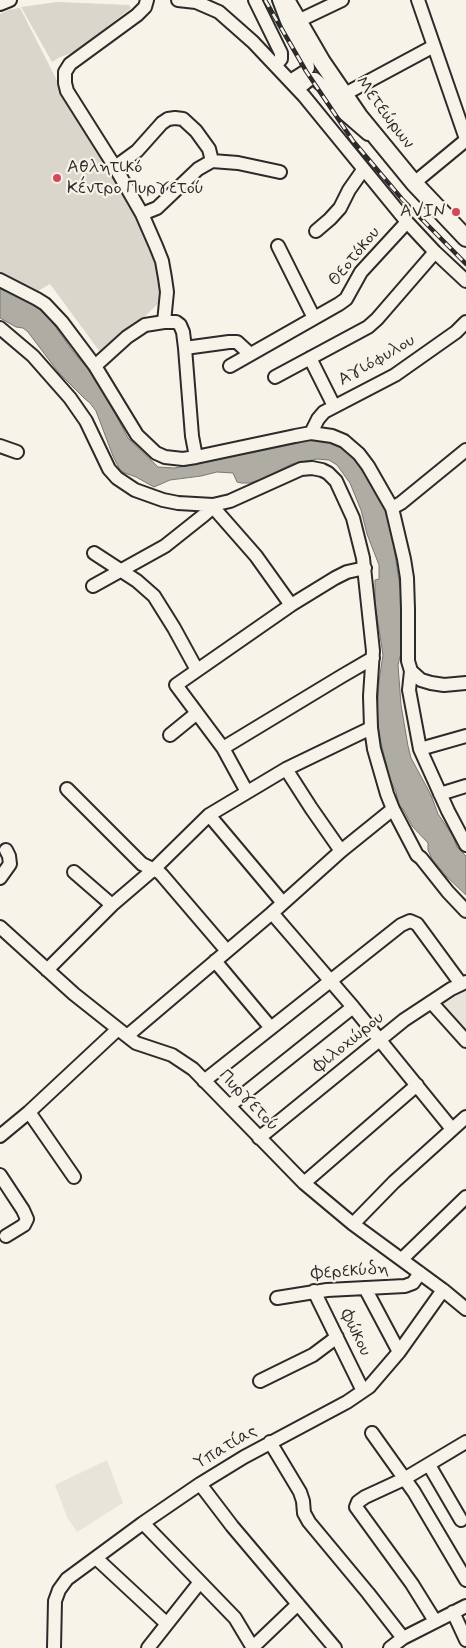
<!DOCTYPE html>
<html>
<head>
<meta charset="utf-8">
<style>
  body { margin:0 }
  canvas { display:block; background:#f7f3e8 }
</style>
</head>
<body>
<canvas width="466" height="1648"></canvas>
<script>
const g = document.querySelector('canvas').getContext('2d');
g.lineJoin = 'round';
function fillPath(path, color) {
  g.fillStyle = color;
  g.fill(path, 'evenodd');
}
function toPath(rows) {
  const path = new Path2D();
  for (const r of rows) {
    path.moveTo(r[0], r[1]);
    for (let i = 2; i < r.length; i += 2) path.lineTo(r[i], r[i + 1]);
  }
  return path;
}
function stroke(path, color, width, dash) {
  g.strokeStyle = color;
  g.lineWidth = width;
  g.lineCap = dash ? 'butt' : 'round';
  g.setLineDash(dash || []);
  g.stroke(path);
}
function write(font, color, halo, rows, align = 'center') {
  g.font = font + ' Mynerve,sans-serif';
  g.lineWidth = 4.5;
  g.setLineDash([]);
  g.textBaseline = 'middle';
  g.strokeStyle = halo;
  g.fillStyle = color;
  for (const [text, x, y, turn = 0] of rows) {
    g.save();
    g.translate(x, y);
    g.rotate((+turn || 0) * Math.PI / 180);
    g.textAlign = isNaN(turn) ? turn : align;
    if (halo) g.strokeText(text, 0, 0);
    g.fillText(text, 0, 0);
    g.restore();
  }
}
const built = toPath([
  [466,991,466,1034,440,1005],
  [107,1460,123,1503,77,1532,67,1517,55,1485]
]);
const green = toPath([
  [57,2,129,5,131,8,75,52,60,57,52,62,21,7],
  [20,8,67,100,95,144,133,213,155,254,164,275,162,300,103,356,50,284,38,291,0,275,0,14,8,10]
]);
const water = toPath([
  [0,289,19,296,36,306,50,319,72,350,98,381,128,438,158,467,175,468,299,443,307,439,322,439,345,446,382,500,389,516,402,600,403,644,398,665,401,705,408,746,411,758,431,795,438,814,453,836,457,847,466,856,466,895,446,876,432,859,428,850,428,843,412,826,403,809,399,806,396,792,390,779,380,739,377,719,379,681,383,655,375,603,375,580,379,579,379,565,367,534,361,510,350,483,337,465,329,460,317,459,292,464,259,480,250,483,241,483,237,482,233,473,217,472,201,476,170,480,154,487,136,477,125,473,120,470,113,456,96,411,90,403,84,398,59,373,28,332,23,328,16,327,0,318,0,289]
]);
const minor = toPath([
  [147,0,145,7,137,15,70,64,65,72,65,83,67,91,115,167,142,214,156,246,162,261,165,278,167,292,164,322],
  [178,0,196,2,219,12,253,42,304,96,407,222,435,252,466,281],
  [255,0,281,53,281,59,276,65],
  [279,0,288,24,307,60,308,68,306,71,290,81],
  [418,0,466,139],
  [0,4,10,0],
  [298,21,342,0],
  [298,89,310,79,315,79,323,86,339,109,368,134],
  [343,95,434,46],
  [115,167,137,151,162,123,168,119,175,118,183,119,196,131,209,149,212,161],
  [414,183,466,140],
  [142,214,157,208,198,169,212,161,238,163,280,172],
  [316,231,330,219,340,208,349,190,363,170],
  [278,246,314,318],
  [0,280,37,299,45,304,62,322,95,366,137,435,156,453,165,457,183,459,196,457,295,436,311,433,332,436,344,441,359,454,368,466,392,508,404,559,407,578,408,609,408,661,411,671,409,690,420,749,448,811,466,845],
  [0,328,33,356,70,398,86,421,109,469,117,478,135,490,163,500,178,503,213,505,230,501,301,469,312,468,322,470,328,473,336,481,353,518,363,558,373,651,370,696,371,728,374,749,387,794,393,809,417,855,421,858,448,892,466,911],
  [185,348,229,342,237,342,250,354],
  [310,358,334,406],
  [95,366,127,337,145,325,164,322,176,322,180,325,183,332,185,348,192,436,196,457],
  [230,366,339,304,346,299,361,272,407,222],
  [275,377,368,327,377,319,435,252],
  [311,433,318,419,324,412,395,375,456,332,466,322],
  [0,446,17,452],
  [213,507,256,556,291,605],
  [392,508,401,503,466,450],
  [94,553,137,581,154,596,174,628,197,670],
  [93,586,165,546,204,515,213,507,213,505],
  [411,671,421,680,431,683,444,685,466,683],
  [170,735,197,713],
  [223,748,342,676,373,658],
  [420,749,466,736],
  [286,769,311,808,341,851],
  [67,789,142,864,159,872,162,875,227,951],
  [247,792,223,748,176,685,291,605,335,578,347,572,365,568],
  [440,794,466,786],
  [209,815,283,903],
  [74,872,112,905],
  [0,878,10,864,9,856,6,850],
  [272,913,353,1007,452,1129],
  [0,927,74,994,127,1036,136,1043,172,1055,193,1069,304,1183,353,1224,443,1290,466,1309],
  [215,961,271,1028],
  [47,970,112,905,154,869,209,815,286,769,371,728],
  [431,1002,466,1041],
  [127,1036,272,913,341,851,393,809],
  [204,1081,401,925,410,921,417,924,461,984],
  [229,1106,353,1007],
  [29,1112,74,1177],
  [0,1136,29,1112,118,1029],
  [259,1138,404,1020,451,989,466,982],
  [0,1175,23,1210,27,1219,24,1225,6,1236],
  [304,1183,417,1085],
  [353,1224,394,1182,466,1117],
  [402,1259,466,1197],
  [365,1288,399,1352],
  [314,1291,363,1391],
  [277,1298,327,1290,405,1286,413,1283,420,1273],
  [260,1381,313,1355,337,1337],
  [372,1433,414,1492,466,1580],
  [270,1442,300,1492,303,1501,304,1513,309,1522,368,1593,403,1638],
  [429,1465,461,1520],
  [200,1484,232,1526,335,1648],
  [143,1523,235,1618,253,1648],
  [96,1558,166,1623],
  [453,1612,466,1640],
  [435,1621,412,1584,356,1507,358,1502,365,1497,404,1479,466,1442],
  [54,1648,55,1601,59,1590,67,1579,143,1523,200,1484,244,1457,347,1402,369,1387,399,1352,443,1290],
  [148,1648,200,1582],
  [252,1648,298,1604],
  [390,1648,403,1638,466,1606]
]);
const major = toPath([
  [286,0,322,62,359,116,414,183,466,238]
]);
const rail = toPath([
  [265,0,306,71,353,141,402,199,466,264]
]);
const markers = [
  [57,178,5,"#d1495b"],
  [456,212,5,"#d1495b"]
];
const streetNames = [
  ["Μετεώρων",384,113,53],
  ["Θεοτόκου",355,257,-51],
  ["Αγιόφυλου",377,361,-30],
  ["Φιλοχώρου",349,1043,-39],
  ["Πυργετού",248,1101,46],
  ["Φερεκύδη",350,1272,-4],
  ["Φώκου",355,1333,64],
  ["Υπατίας",226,1448,-31]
];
const poiNames = [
  ["Αθλητικό",67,168],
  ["Κέντρο Πυργετού",67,189],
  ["AVIN",446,212,"right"]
];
fillPath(built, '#e8e4da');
fillPath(green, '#dad6cc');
fillPath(water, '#afaca4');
stroke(water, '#7a7874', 1);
stroke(minor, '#2b2b2b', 16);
stroke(major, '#2b2b2b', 20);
stroke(minor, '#f7f3e8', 12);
stroke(major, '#f7f3e8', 16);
stroke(rail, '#2b2b2b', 4.5);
stroke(rail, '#f7f3e8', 2.5, [8]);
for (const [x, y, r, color] of markers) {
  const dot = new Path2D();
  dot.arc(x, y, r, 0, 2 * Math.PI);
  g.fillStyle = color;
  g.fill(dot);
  stroke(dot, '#f7f3e8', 2);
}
write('18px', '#2b2b2b', '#f7f3e8', streetNames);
write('18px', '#2b2b2b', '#f7f3e8', poiNames, 'left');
</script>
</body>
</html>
